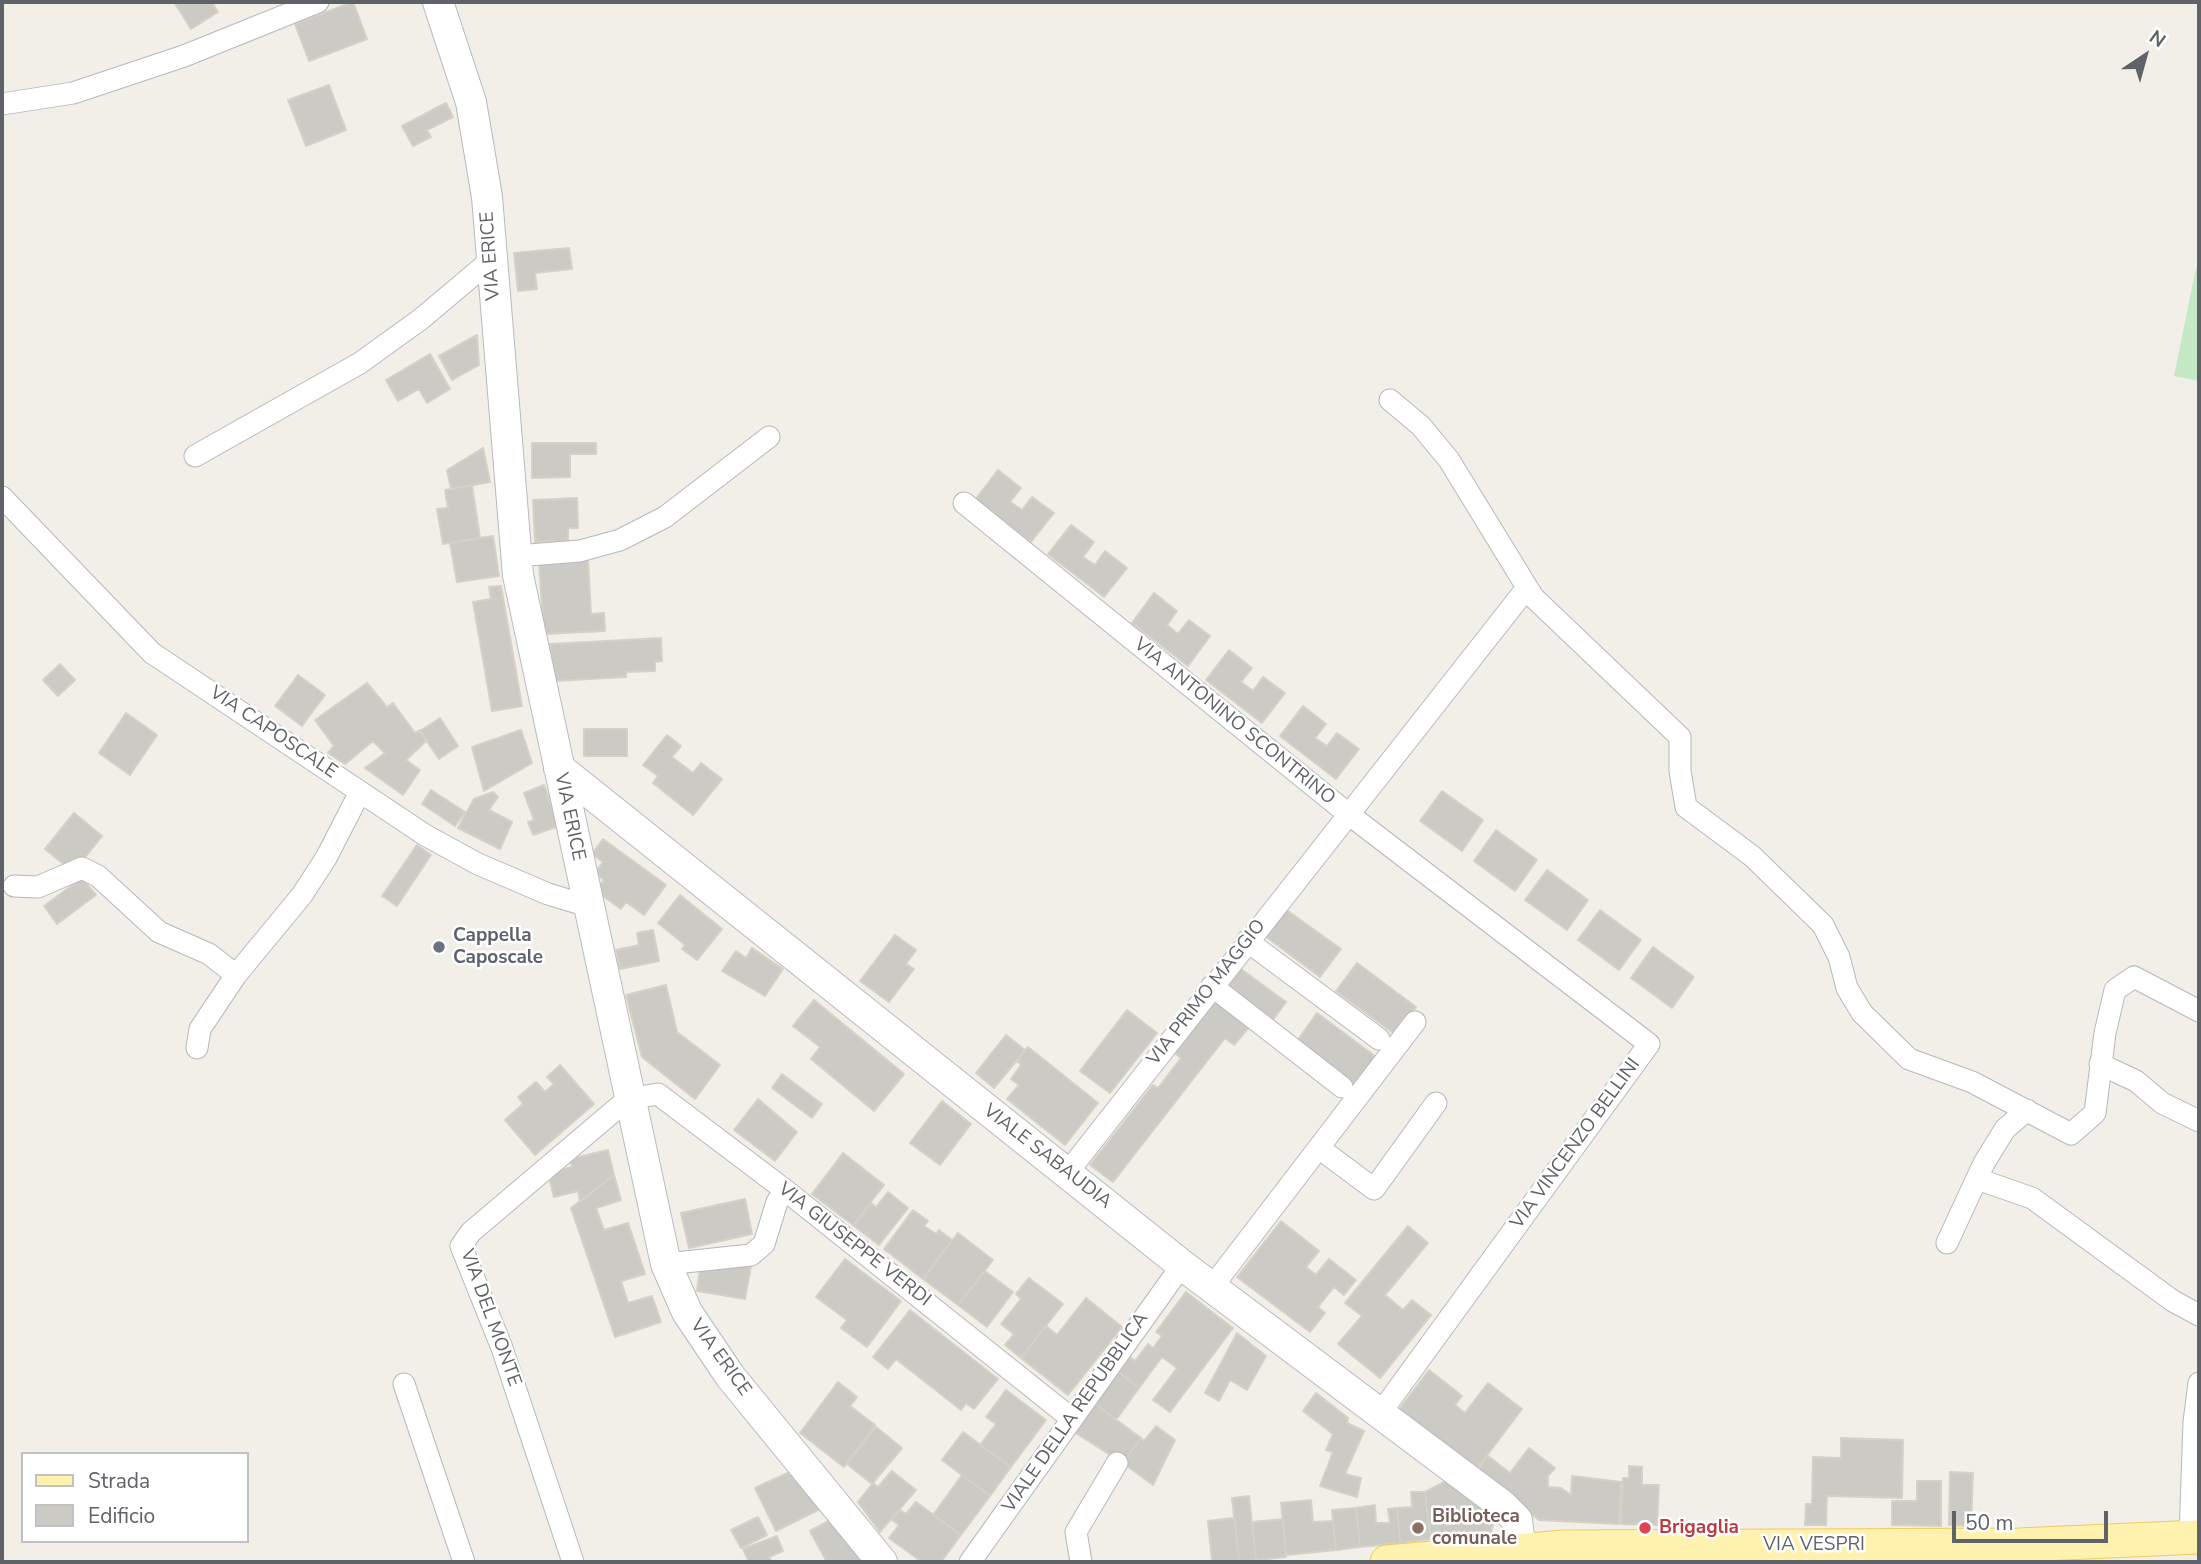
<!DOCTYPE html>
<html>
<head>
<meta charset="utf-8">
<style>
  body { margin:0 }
  #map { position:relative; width:2201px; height:1564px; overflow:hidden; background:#f1efe8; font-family:"Nunito Sans",sans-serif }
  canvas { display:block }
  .frame { position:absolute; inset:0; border:4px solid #5f6368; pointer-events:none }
  .legend { position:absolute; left:21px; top:1452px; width:228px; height:91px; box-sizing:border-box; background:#fff; border:2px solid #bfc1c3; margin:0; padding:9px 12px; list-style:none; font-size:21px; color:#5f6368 }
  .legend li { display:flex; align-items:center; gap:14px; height:35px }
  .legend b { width:35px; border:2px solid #bfc1c3 }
  .north { position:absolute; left:2110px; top:21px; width:70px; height:70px; -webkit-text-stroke:5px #fff; paint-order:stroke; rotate:36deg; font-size:19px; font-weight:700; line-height:28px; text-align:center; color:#5f6368 }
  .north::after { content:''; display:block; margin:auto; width:24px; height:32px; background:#5f6368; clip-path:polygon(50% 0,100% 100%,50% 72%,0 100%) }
  .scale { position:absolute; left:1952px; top:1511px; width:156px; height:32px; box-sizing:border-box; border:4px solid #5f6368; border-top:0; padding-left:9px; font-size:21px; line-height:24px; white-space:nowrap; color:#5f6368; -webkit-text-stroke:5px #fff; paint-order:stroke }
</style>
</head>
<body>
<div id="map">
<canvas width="2201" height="1564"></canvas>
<div class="frame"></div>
<ul class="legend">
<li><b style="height:9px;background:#fff2af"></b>Strada</li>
<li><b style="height:19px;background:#cccac5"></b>Edificio</li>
</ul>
<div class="north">N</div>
<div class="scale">50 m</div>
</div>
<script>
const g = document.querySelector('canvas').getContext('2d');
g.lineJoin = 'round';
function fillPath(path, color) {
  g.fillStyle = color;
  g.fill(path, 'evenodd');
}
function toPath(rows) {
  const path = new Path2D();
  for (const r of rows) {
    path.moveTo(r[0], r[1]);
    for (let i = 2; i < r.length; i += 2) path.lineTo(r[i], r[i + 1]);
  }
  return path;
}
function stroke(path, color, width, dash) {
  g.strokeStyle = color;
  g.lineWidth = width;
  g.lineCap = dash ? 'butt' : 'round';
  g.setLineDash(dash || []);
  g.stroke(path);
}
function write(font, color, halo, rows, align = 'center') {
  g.font = font + ' "Nunito Sans",sans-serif';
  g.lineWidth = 5;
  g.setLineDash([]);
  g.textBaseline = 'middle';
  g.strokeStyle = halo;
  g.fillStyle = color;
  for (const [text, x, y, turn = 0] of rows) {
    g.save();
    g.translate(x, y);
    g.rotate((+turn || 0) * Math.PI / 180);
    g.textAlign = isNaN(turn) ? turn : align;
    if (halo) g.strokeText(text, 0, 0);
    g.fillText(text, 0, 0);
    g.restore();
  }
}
const green = toPath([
  [2196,268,2199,269,2199,381,2174,376]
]);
const building = toPath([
  [174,2,212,2,218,12,191,29,174,2],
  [353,2,367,39,309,61,295,24,353,2],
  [329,85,346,130,306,146,288,100,329,85],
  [446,103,453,117,427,130,431,137,413,146,402,126,446,103],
  [569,248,572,269,535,273,537,289,518,291,514,253,569,248],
  [477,335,479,365,452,380,439,356,477,335],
  [430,354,450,389,427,403,419,389,398,401,386,380,430,354],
  [532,443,596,443,596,454,570,454,570,477,532,478,532,443],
  [483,448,490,482,451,489,447,470,483,448],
  [998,470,1021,488,1010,502,1022,510,1032,497,1054,513,1031,542,975,500,998,470],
  [472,485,480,538,443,544,437,509,448,508,445,490,472,485],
  [577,498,578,528,568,528,568,541,535,542,533,500,577,498],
  [1071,525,1094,542,1083,557,1095,565,1105,551,1127,568,1104,597,1048,554,1071,525],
  [493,536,499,576,457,582,450,543,493,536],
  [588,560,591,614,604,613,605,631,544,634,539,563,588,560],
  [501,586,522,706,492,711,473,602,491,599,489,587,501,586],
  [1154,593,1177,611,1167,625,1178,634,1189,620,1210,636,1188,666,1132,623,1154,593],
  [661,638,662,661,655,662,655,671,626,672,626,677,553,681,550,644,661,638],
  [1229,650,1252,668,1241,682,1253,691,1263,677,1285,693,1262,723,1206,680,1229,650],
  [60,664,75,680,58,696,43,680,60,664],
  [298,675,325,695,302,726,275,706,298,675],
  [367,683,387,707,393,703,415,733,420,730,426,741,406,760,420,770,403,795,365,768,385,753,373,741,345,764,328,753,334,746,315,720,367,683],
  [1303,706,1326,724,1315,738,1327,746,1337,733,1359,749,1336,779,1280,736,1303,706],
  [126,713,157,735,130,775,99,753,126,713],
  [440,718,458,746,439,759,420,731,440,718],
  [584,729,627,729,627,756,584,756,584,729],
  [521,730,532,763,484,791,472,747,521,730],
  [667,735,681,746,672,757,693,773,701,763,722,779,693,815,653,783,658,776,643,765,667,735],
  [544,785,559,826,533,835,528,822,534,820,524,793,544,785],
  [431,790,465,812,455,826,422,804,431,790],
  [1442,791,1483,820,1462,851,1420,821,1442,791],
  [493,792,498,797,489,810,512,822,500,849,458,828,474,799,493,792],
  [74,813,102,836,73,872,45,849,74,813],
  [1496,830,1537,860,1515,891,1474,861,1496,830],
  [603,839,666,885,644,915,626,902,621,909,596,891,604,880,595,873,603,862,592,854,603,839],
  [417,845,431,855,397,906,382,896,417,845],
  [1547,870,1588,900,1567,930,1525,900,1547,870],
  [82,878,96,895,57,924,44,906,82,878],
  [680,895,722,929,697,960,682,949,685,945,658,923,680,895],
  [1281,906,1341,949,1320,977,1261,933,1281,906],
  [1600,910,1641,940,1619,970,1578,940,1600,910],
  [653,930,659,961,620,969,616,950,639,945,637,933,653,930],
  [895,935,916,950,906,964,914,969,889,1002,860,981,895,935],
  [1653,947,1694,977,1672,1008,1631,978,1653,947],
  [752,948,783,969,765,996,722,971,736,951,746,958,752,948],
  [1357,963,1416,1007,1396,1035,1336,991,1357,963],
  [1241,969,1286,1002,1273,1020,1227,987,1241,969],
  [666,985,677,1032,720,1065,695,1099,642,1057,626,995,666,985],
  [1215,999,1250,1026,1234,1045,1225,1038,1113,1182,1090,1165,1153,1085,1158,1088,1181,1058,1174,1052,1215,999],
  [814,1000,904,1074,874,1111,811,1059,820,1047,793,1026,814,1000],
  [1127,1010,1157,1033,1110,1093,1080,1071,1127,1010],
  [1317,1013,1376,1057,1356,1085,1297,1041,1317,1013],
  [1006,1035,1025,1050,994,1088,976,1073,1006,1035],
  [1028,1047,1098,1103,1065,1145,1007,1099,1019,1085,1011,1079,1021,1065,1017,1061,1028,1047],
  [560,1065,594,1104,535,1155,505,1120,523,1104,518,1097,536,1082,545,1092,554,1084,547,1077,560,1065],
  [782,1074,822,1104,812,1118,772,1088,782,1074],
  [758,1099,797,1132,775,1161,734,1130,758,1099],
  [942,1101,971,1124,940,1165,910,1143,942,1101],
  [608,1150,614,1175,580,1202,578,1191,554,1197,548,1173,572,1167,570,1159,608,1150],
  [843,1153,884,1185,853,1225,812,1194,843,1153],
  [614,1175,621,1200,596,1208,604,1230,628,1223,645,1274,621,1281,628,1303,652,1296,661,1322,615,1337,571,1208,614,1175],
  [888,1192,908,1208,879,1245,854,1226,871,1203,876,1207,888,1192],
  [745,1199,752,1234,689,1248,681,1213,745,1199],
  [913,1210,928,1221,924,1226,936,1234,939,1230,952,1240,923,1279,884,1249,913,1210],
  [1281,1221,1319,1251,1306,1267,1316,1275,1329,1259,1356,1280,1344,1295,1334,1287,1318,1307,1325,1313,1310,1332,1237,1277,1281,1221],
  [1408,1226,1428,1243,1385,1295,1403,1310,1412,1300,1431,1315,1380,1378,1338,1344,1362,1316,1345,1303,1408,1226],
  [958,1233,993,1260,958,1305,923,1279,958,1233],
  [845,1259,901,1301,867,1347,841,1328,847,1320,816,1297,845,1259],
  [732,1262,751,1266,745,1299,697,1291,700,1269,715,1271,716,1265,732,1262],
  [985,1271,1013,1292,987,1327,958,1305,985,1271],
  [1029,1278,1063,1304,1021,1358,1005,1345,1014,1334,1001,1324,1021,1299,1016,1294,1029,1278],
  [1186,1292,1233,1328,1170,1412,1153,1400,1177,1368,1162,1357,1139,1388,1119,1372,1130,1357,1135,1361,1148,1344,1153,1348,1162,1336,1156,1332,1186,1292],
  [1086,1298,1122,1327,1068,1395,1021,1358,1046,1326,1057,1335,1086,1298],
  [910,1310,998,1379,974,1409,966,1403,961,1410,896,1359,888,1369,873,1357,910,1310],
  [1237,1333,1266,1356,1247,1390,1230,1380,1219,1401,1205,1393,1237,1333],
  [1429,1370,1462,1396,1455,1405,1465,1413,1488,1383,1522,1409,1476,1470,1398,1411,1429,1370],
  [1119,1372,1139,1388,1116,1420,1095,1404,1119,1372],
  [838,1382,857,1397,850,1406,875,1425,844,1467,800,1433,838,1382],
  [1006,1390,1046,1420,1011,1467,980,1445,996,1424,986,1417,1006,1390],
  [1316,1393,1348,1418,1347,1423,1364,1431,1345,1474,1361,1478,1357,1497,1320,1486,1333,1452,1326,1450,1333,1434,1303,1411,1316,1393],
  [1095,1404,1141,1438,1123,1463,1074,1432,1095,1404],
  [1156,1426,1175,1440,1153,1485,1123,1463,1141,1438,1144,1441,1156,1426],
  [876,1427,902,1448,872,1484,847,1464,876,1427],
  [963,1432,1011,1467,990,1496,942,1460,963,1432],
  [1841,1438,1903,1440,1902,1498,1827,1496,1826,1525,1805,1525,1806,1504,1812,1504,1813,1457,1841,1458,1841,1438],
  [1529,1448,1555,1468,1548,1476,1548,1487,1561,1488,1571,1495,1572,1476,1621,1482,1619,1524,1539,1520,1477,1471,1488,1456,1510,1473,1529,1448],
  [1629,1466,1642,1467,1642,1485,1659,1485,1657,1525,1621,1524,1623,1478,1629,1478,1629,1466],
  [792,1471,806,1492,811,1489,820,1509,776,1531,755,1488,792,1471],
  [892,1471,916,1490,880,1532,858,1502,873,1483,878,1487,892,1471],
  [1950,1472,1973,1473,1971,1526,1949,1525,1950,1472],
  [962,1475,990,1496,961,1535,933,1515,962,1475],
  [1448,1480,1495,1517,1491,1532,1431,1539,1425,1492,1448,1480],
  [1917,1481,1941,1481,1941,1526,1892,1525,1892,1501,1917,1501,1917,1481],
  [1411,1492,1425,1492,1431,1539,1400,1543,1397,1508,1412,1507,1411,1492],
  [1249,1496,1256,1560,1239,1561,1232,1498,1249,1496],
  [1311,1500,1313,1522,1333,1521,1336,1550,1286,1555,1281,1503,1311,1500],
  [916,1502,961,1535,941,1562,922,1562,889,1538,899,1525,892,1520,900,1510,906,1514,916,1502],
  [1375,1505,1376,1523,1390,1523,1388,1509,1397,1508,1400,1543,1360,1547,1356,1508,1375,1505],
  [1356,1508,1360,1547,1336,1550,1332,1510,1356,1508],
  [758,1517,767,1535,741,1548,731,1530,758,1517],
  [1234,1518,1239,1561,1212,1562,1208,1521,1234,1518],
  [832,1519,842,1527,862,1562,827,1562,810,1531,832,1519],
  [1283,1519,1286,1557,1256,1560,1252,1522,1283,1519],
  [777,1536,783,1551,769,1557,772,1562,749,1562,743,1549,777,1536]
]);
const street = toPath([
  [2,104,73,93,184,56,318,2],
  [1390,400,1421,426,1449,460,1533,597,1680,737,1680,771,1686,807,1752,856,1823,925,1839,957,1847,988,1862,1013,1909,1059,1972,1082,2071,1134,2095,1113,2105,1033,2115,990,2134,977,2199,1011],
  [195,456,360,363,421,319,491,260],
  [2,497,152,653,425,835,478,864,548,894,588,906],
  [964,503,1347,813,1649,1044,1379,1415],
  [516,556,580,551,620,540,665,517,769,437],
  [14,886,38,887,82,868,98,876,159,932,209,954,236,975],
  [1247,941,1379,1039],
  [1212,986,1342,1087],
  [197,1048,200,1029,236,975,302,895,326,858,360,792],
  [2100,1064,2136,1081,2162,1103,2199,1121],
  [1319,1148,1374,1189,1436,1103],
  [1067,1173,1526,589],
  [1977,1179,2032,1198,2173,1301,2199,1315],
  [1947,1243,1984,1163,2005,1129,2027,1110],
  [666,1264,751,1255,764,1244,777,1202,785,1190],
  [1212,1287,1415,1022],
  [404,1384,464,1562],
  [2190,1537,2194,1422,2199,1383],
  [573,1562,502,1348,461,1246,471,1232,628,1099,658,1094,785,1190,1072,1419],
  [970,1562,1182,1265],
  [1081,1562,1076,1532,1117,1463]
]);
const secondary = toPath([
  [438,2,471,102,487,197,518,575,666,1264,687,1312,730,1376,882,1562],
  [559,768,1182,1265,1502,1505,1517,1520,1522,1562]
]);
const primary = toPath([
  [1387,1562,1564,1547,2019,1545,2199,1537]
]);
const markers = [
  [439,947,7,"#6b7280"],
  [1418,1528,7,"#8d6e63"],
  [1645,1528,7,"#e0444e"]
];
const streetNames = [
  ["VIA ERICE",491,256,-94],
  ["VIA ANTONINO SCONTRINO",1234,722,39],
  ["VIA CAPOSCALE",273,733,34],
  ["VIA ERICE",569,817,78],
  ["VIA PRIMO MAGGIO",1207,993,-52],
  ["VIA VINCENZO BELLINI",1576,1144,-54],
  ["VIALE SABAUDIA",1047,1157,38],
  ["VIA GIUSEPPE VERDI",854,1245,38],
  ["VIA DEL MONTE",490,1318,70],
  ["VIA ERICE",720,1358,54],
  ["VIALE DELLA REPUBBLICA",1076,1413,-55],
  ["VIA VESPRI",1814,1545]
];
const worshipNames = [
  ["Cappella",453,936],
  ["Caposcale",453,958]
];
const educationNames = [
  ["Biblioteca",1432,1517],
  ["comunale",1432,1539]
];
const healthNames = [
  ["Brigaglia",1659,1528]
];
fillPath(green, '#c5e8c5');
fillPath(building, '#cccac5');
stroke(building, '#d6d1c6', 2);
stroke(street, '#b5b8bc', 23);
stroke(secondary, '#b6babf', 32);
stroke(primary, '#f2c960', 35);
stroke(street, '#fff', 21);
stroke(secondary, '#fff', 30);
stroke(primary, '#fff2af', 33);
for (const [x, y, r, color] of markers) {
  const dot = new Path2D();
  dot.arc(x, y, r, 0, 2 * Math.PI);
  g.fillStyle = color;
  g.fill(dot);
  stroke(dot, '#fff', 2.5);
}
write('19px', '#5f6368', '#fff', streetNames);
write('bold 19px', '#5b616d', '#fff', worshipNames, 'left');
write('bold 19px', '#785e54', '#fff', educationNames, 'left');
write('bold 19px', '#be3a42', '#fff', healthNames, 'left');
</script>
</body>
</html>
